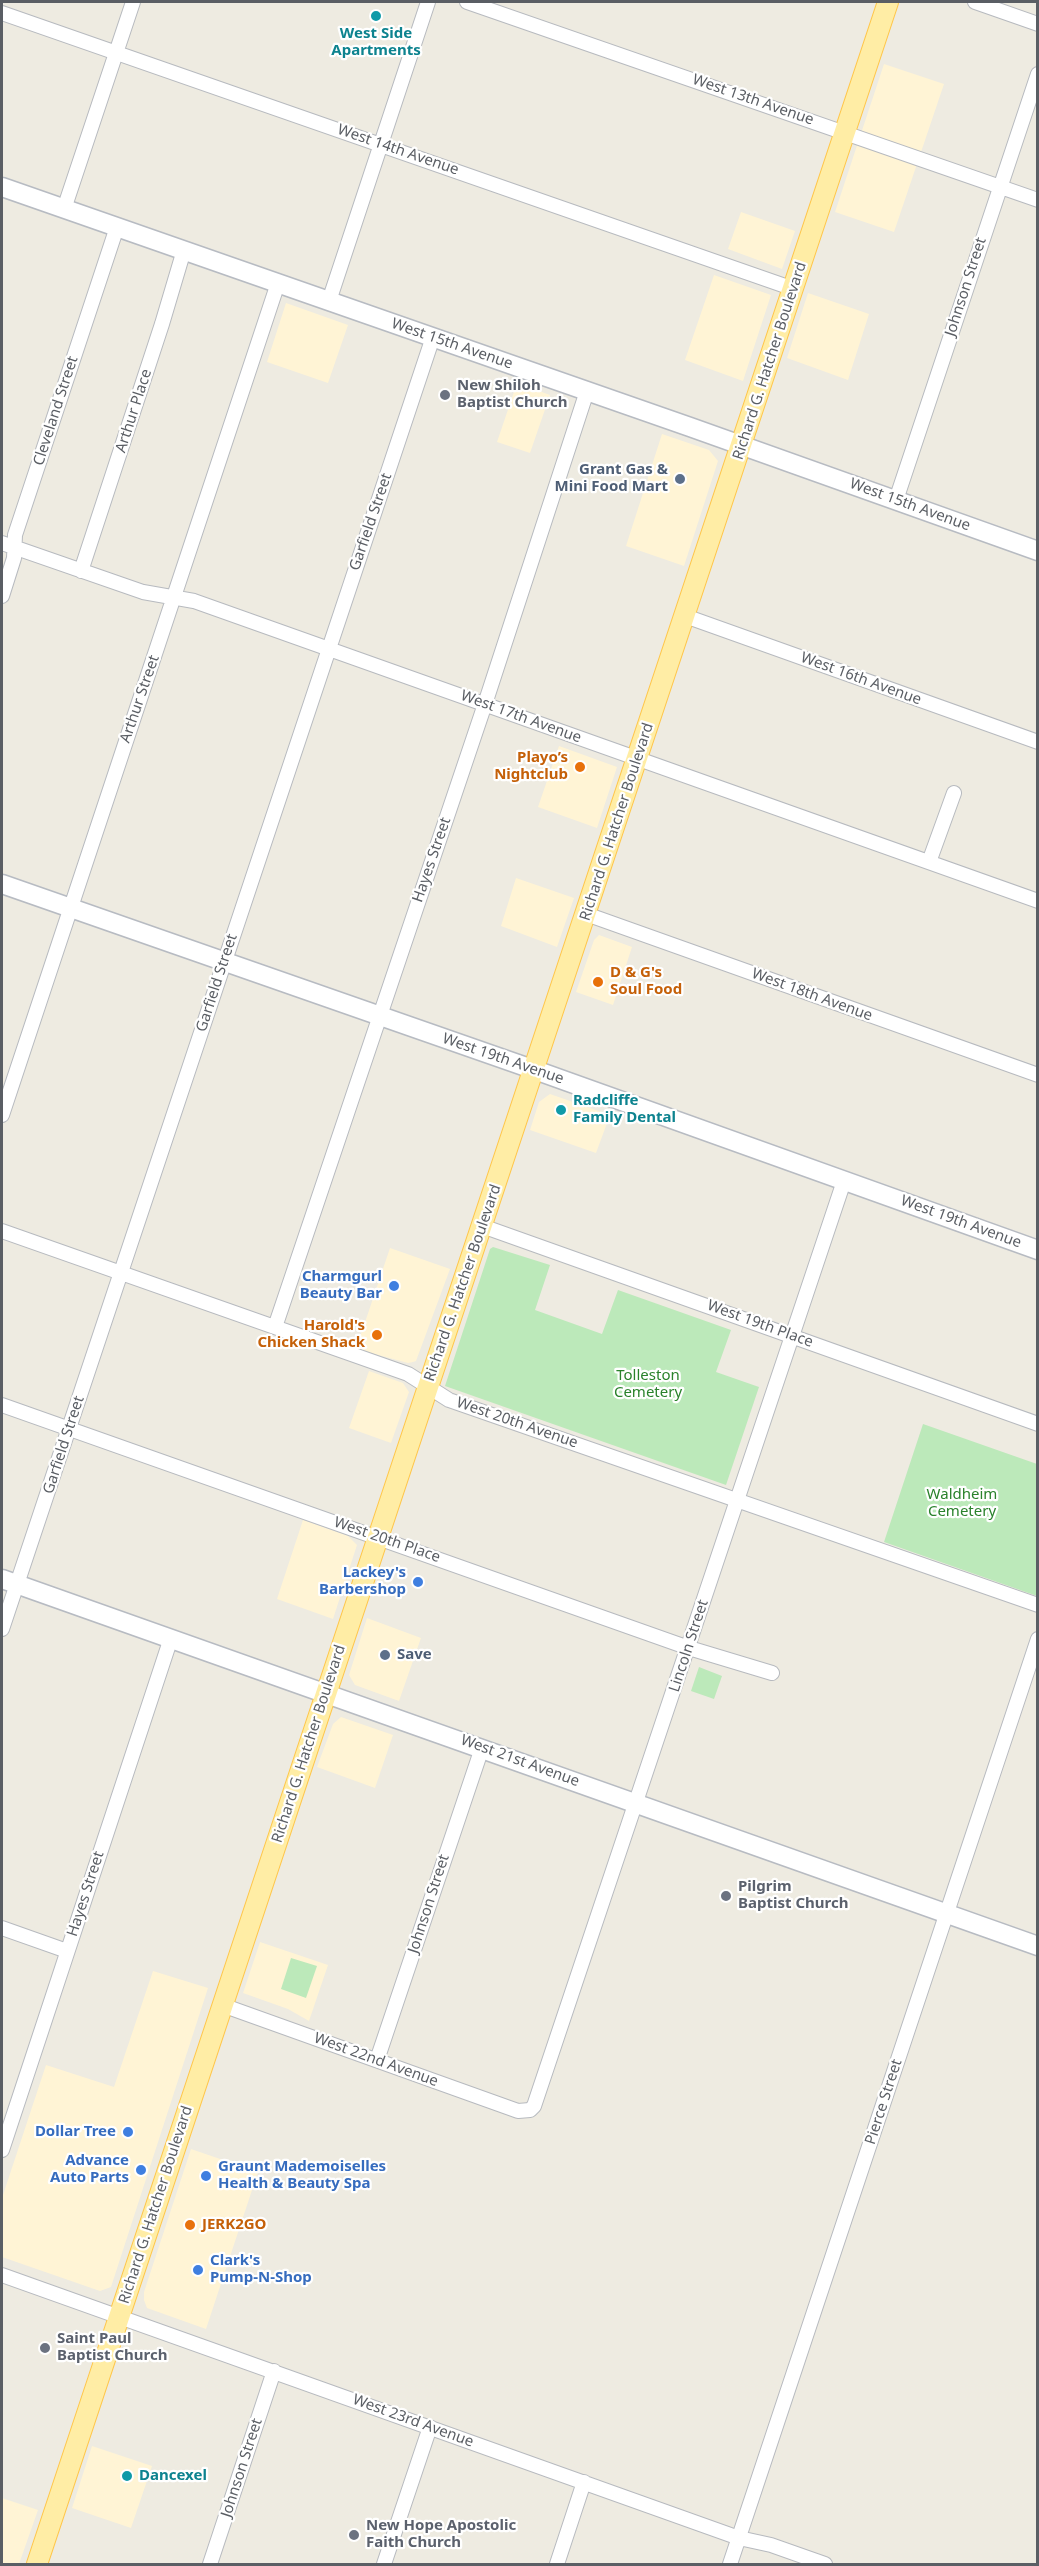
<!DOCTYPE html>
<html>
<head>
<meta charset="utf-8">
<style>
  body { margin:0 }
  #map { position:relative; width:1039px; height:2566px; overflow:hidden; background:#eeebe1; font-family:"Noto Sans",sans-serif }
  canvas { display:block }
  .frame { position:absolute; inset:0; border:3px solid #5a5e64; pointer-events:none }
</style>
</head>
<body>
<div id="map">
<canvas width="1039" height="2566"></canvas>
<div class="frame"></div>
</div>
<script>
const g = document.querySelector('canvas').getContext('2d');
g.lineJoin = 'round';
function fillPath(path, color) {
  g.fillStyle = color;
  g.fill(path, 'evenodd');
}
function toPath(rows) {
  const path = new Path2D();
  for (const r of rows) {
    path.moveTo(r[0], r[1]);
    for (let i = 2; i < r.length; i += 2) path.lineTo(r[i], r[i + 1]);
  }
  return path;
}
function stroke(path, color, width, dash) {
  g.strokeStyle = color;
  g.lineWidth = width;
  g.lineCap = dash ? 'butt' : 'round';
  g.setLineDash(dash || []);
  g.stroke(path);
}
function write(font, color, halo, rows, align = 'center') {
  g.font = font + ' "Noto Sans",sans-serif';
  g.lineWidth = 4.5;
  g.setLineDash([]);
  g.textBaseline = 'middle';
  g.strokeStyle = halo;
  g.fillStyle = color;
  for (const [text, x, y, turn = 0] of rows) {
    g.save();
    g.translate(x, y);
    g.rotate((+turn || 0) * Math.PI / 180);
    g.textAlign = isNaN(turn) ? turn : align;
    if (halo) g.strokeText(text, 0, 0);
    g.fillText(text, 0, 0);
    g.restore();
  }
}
const commercial = toPath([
  [884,64,944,84,894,232,835,212],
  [741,212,795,231,782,269,728,249],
  [714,275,771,295,743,381,685,360],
  [808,293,869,314,848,380,787,358],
  [286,303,348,325,328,383,267,362],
  [517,383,550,395,530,453,497,442],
  [662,434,709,450,718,461,684,566,626,546],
  [559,746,617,767,597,828,538,807],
  [516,878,574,898,557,947,501,926],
  [599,935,632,947,613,1005,576,992,594,940],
  [550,1094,610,1115,596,1153,530,1130,539,1102],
  [390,1248,450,1269,416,1361,413,1362,408,1363,356,1349],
  [369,1371,403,1383,409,1392,391,1443,349,1428],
  [303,1520,348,1536,357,1545,333,1619,277,1599],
  [367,1618,421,1638,399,1701,355,1685,349,1675],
  [341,1717,393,1735,375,1788,317,1767,333,1724],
  [260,1942,328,1965,309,2021,288,2009,243,1993],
  [153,1971,208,1988,111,2287,100,2291,2,2257,2,2198,46,2065,114,2087],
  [191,2149,258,2172,206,2329,147,2308,144,2300,144,2292],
  [92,2446,152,2466,131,2528,72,2508],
  [2,2498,38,2510,19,2564,2,2564]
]);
const green = toPath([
  [493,1247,550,1265,535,1310,602,1334,618,1290,731,1330,716,1372,759,1387,726,1485,445,1386,490,1249],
  [923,1424,1037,1464,1037,1596,884,1542],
  [699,1667,722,1676,714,1699,691,1691],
  [291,1958,317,1966,306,1998,281,1989]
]);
const street = toPath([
  [467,2,1038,200],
  [975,2,1038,24],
  [2,13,794,289],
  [64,209,133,2],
  [329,301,428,2],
  [896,500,1038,74],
  [2,543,143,592,194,601,1038,901],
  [81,571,162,324,184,250],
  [2,596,14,558,15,535,117,227],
  [685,616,1038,742],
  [929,862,954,793],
  [586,914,1038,1075],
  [2,1115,278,283],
  [482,1226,1038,1424],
  [2,1231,408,1374,449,1400,1038,1605],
  [275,1327,485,704,587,391],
  [2,1405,689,1648,772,1673],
  [2,1629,433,337],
  [2,1928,67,1951],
  [222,2005,518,2111,530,2110,534,2106,844,1181],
  [377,2060,482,1748],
  [2,2150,171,1638],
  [2,2275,739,2538,771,2545,825,2564],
  [210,2564,274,2371],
  [384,2564,430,2427],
  [557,2564,584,2482],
  [730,2564,1038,1639]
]);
const secondary = toPath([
  [2,187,690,427,1038,551],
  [2,884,535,1070,1038,1250],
  [2,1579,1038,1946]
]);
const primary = toPath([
  [37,2564,888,2]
]);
const markers = [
  [376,16,6,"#0f9aa8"],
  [445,395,6,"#6b7280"],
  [680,479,6,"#5c6f8a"],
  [580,767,6,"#e8710a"],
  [598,982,6,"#e8710a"],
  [561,1110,6,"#0f9aa8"],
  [394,1286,6,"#3f7fe0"],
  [377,1335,6,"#e8710a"],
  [418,1582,6,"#3f7fe0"],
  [385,1655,6,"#5c6f8a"],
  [726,1896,6,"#6b7280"],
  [128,2132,6,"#3f7fe0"],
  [141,2170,6,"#3f7fe0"],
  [206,2176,6,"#3f7fe0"],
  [190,2225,6,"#e8710a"],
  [198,2270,6,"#3f7fe0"],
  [45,2348,6,"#6b7280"],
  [127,2476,6,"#0f9aa8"],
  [354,2535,6,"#6b7280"]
];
const cultureNames = [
  ["West Side",376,34,"center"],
  ["Apartments",376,51,"center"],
  ["Radcliffe",573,1101],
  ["Family Dental",573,1118],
  ["Dancexel",139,2476]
];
const streetNames = [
  ["West 13th Avenue",753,100,19],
  ["West 14th Avenue",398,150,19],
  ["Johnson Street",966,287,-72],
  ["West 15th Avenue",452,344,19],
  ["Richard G. Hatcher Boulevard",770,361,-72],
  ["Cleveland Street",56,411,-72],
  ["Arthur Place",134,411,-72],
  ["West 15th Avenue",910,505,20],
  ["Garfield Street",371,522,-71],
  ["West 16th Avenue",861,679,20],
  ["Arthur Street",140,699,-71],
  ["West 17th Avenue",521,717,20],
  ["Richard G. Hatcher Boulevard",617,822,-72],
  ["Hayes Street",432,860,-71],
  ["Garfield Street",217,983,-72],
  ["West 18th Avenue",812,995,20],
  ["West 19th Avenue",503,1059,19],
  ["West 19th Avenue",961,1222,20],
  ["Richard G. Hatcher Boulevard",463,1283,-71],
  ["West 19th Place",760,1324,20],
  ["West 20th Avenue",517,1423,19],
  ["Garfield Street",64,1445,-72],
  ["West 20th Place",387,1540,19],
  ["Lincoln Street",689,1646,-72],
  ["Richard G. Hatcher Boulevard",309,1744,-72],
  ["West 21st Avenue",520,1761,20],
  ["Hayes Street",86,1894,-72],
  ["Johnson Street",429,1904,-72],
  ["West 22nd Avenue",376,2060,20],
  ["Pierce Street",884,2102,-72],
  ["Richard G. Hatcher Boulevard",156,2205,-72],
  ["West 23rd Avenue",413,2421,20],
  ["Johnson Street",242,2468,-72]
];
const worshipNames = [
  ["New Shiloh",457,386],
  ["Baptist Church",457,403],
  ["Pilgrim",738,1887],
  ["Baptist Church",738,1904],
  ["Saint Paul",57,2339],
  ["Baptist Church",57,2356],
  ["New Hope Apostolic",366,2526],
  ["Faith Church",366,2543]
];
const serviceNames = [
  ["Grant Gas &",668,470],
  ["Mini Food Mart",668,487],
  ["Save",397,1655,"left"]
];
const foodNames = [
  ["Playo’s",568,758],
  ["Nightclub",568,775],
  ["D & G's",610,973,"left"],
  ["Soul Food",610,990,"left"],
  ["Harold's",365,1326],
  ["Chicken Shack",365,1343],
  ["JERK2GO",202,2225,"left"]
];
const shopNames = [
  ["Charmgurl",382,1277],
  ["Beauty Bar",382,1294],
  ["Lackey's",406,1573],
  ["Barbershop",406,1590],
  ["Dollar Tree",116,2132],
  ["Advance",129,2161],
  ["Auto Parts",129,2178],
  ["Graunt Mademoiselles",218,2167,"left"],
  ["Health & Beauty Spa",218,2184,"left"],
  ["Clark's",210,2261,"left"],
  ["Pump-N-Shop",210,2278,"left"]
];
const parkNames = [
  ["Tolleston",648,1376],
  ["Cemetery",648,1393],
  ["Waldheim",962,1495],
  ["Cemetery",962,1512]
];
fillPath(commercial, '#fff4d5');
fillPath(green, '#bce9ba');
stroke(street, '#b7babf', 16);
stroke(secondary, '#b7bbc2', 21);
stroke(primary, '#ffc649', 22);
stroke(street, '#fff', 14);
stroke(secondary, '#fff', 18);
stroke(primary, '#ffeda5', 20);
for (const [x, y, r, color] of markers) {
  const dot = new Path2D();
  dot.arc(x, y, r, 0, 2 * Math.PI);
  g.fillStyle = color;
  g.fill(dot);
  stroke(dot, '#fff', 2);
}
write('bold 15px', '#0d838f', '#fff', cultureNames, 'left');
write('15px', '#5a5e64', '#fff', streetNames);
write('bold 15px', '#5b616d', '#fff', worshipNames, 'left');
write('bold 15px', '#4e5e75', '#fff', serviceNames, 'right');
write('bold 15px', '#c56008', '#fff', foodNames, 'right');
write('bold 15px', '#366cbe', '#fff', shopNames, 'right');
write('15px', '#2a822c', '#fff', parkNames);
</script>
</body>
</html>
